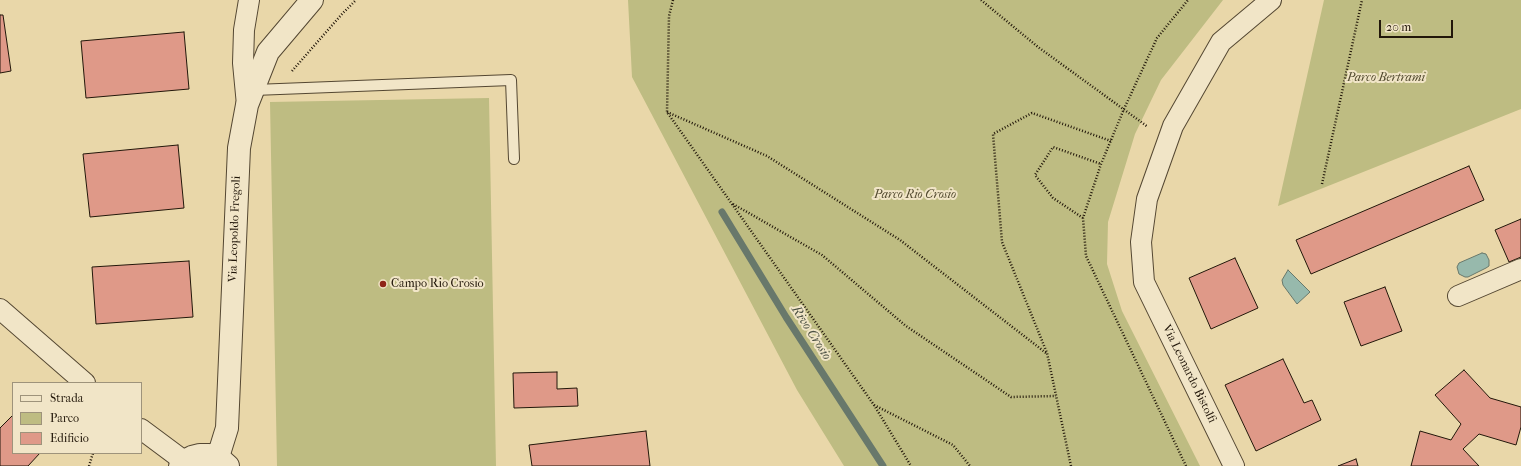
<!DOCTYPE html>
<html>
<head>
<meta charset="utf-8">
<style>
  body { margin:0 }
  #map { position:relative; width:1521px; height:466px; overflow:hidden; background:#e9d7a9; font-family:"IM FELL French Canon",serif }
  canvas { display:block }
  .legend { position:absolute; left:12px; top:382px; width:130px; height:72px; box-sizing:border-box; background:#f1e5c7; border:1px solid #9e937b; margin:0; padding:5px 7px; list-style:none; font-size:12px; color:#22170a }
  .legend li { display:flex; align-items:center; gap:8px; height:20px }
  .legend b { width:20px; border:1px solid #9e937b }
  .scale { position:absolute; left:1379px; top:20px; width:74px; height:18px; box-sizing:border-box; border:2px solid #22170a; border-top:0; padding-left:5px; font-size:12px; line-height:14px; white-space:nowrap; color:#22170a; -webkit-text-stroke:3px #f1e5c7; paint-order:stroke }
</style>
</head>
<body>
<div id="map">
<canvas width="1521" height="466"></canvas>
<ul class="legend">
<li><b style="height:5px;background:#f1e5c7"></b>Strada</li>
<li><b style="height:11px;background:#bebc82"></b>Parco</li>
<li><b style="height:11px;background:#df9988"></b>Edificio</li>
</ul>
<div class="scale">20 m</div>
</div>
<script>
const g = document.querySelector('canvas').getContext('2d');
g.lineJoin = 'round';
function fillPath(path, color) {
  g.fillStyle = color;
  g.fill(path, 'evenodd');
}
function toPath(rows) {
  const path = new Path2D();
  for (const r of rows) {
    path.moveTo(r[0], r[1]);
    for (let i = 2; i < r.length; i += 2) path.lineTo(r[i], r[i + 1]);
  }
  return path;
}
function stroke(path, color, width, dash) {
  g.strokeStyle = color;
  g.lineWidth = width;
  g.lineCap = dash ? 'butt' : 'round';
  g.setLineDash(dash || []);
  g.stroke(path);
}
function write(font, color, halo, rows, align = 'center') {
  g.font = font + ' "IM FELL French Canon",serif';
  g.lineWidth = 4;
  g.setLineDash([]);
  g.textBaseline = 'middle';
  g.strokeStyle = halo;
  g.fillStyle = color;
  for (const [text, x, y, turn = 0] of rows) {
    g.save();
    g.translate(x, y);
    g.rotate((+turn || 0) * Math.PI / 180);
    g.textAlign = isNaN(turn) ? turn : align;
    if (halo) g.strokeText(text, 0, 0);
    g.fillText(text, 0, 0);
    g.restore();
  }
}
const green = toPath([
  [628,0,1223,0,1161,80,1135,134,1108,222,1107,264,1122,311,1200,466,844,466,797,390,632,77],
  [1324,0,1521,0,1521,109,1278,206],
  [489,98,496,466,277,466,270,102]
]);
const water = toPath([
  [1482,253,1486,254,1489,260,1489,266,1486,268,1468,277,1465,277,1459,274,1457,267,1459,263,1482,253],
  [1288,270,1310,292,1297,304,1283,285,1282,280,1288,270]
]);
const stream = toPath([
  [722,212,786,317,883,466]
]);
const building = toPath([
  [0,15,3,15,11,71,0,73,0,15],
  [184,32,189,89,86,98,81,41,184,32],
  [178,145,184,208,90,217,83,154,178,145],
  [1469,166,1484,200,1311,274,1296,240,1469,166],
  [1521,219,1521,257,1509,262,1495,230,1521,219],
  [1235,258,1258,308,1211,329,1189,278,1235,258],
  [189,261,193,317,96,324,92,267,189,261],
  [1385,287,1402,331,1361,346,1344,302,1385,287],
  [1283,359,1304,403,1312,400,1321,420,1256,451,1225,385,1283,359],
  [1464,370,1490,398,1521,407,1521,427,1516,445,1479,434,1463,449,1479,466,1411,466,1420,431,1451,440,1461,424,1435,395,1464,370],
  [557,372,557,389,577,388,578,406,514,408,513,373,557,372],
  [13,415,13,453,40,453,28,466,0,466,0,428,13,415],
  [646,431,650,466,532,466,529,445,646,431],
  [1356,459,1358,466,1338,466,1356,459]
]);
const path = toPath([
  [673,0,669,16,667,112,874,405,911,466],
  [981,0,1038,47,1148,127],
  [292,71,342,14,356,0],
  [667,112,767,156,900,240,1046,353],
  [1322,184,1362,0],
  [733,204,822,255,906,326,1011,397,1056,396],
  [1083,218,1053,198,1035,175,1053,147,1101,164],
  [874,405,953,445,970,466],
  [89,466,93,453],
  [1071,466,1047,353,1002,242,993,134,1032,113,1111,141],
  [1186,466,1086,256,1083,218,1101,164,1124,109,1157,38,1188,0]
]);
const service = toPath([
  [254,90,511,80,514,159]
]);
const minor = toPath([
  [247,105,243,63,244,30,249,0],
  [1458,296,1521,269],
  [0,309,85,383],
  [141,429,184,461],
  [1234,466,1144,282,1141,242,1147,199,1173,126,1221,42,1271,0]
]);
const tertiary = toPath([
  [218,457,227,428,239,148,247,105,268,52,312,0],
  [180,466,184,461,192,457,200,455,209,455,218,457,228,466]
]);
const markers = [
  [383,284,4,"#8f2418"]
];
const parkNames = [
  ["Parco Bertrami",1386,78],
  ["Parco Rio Crosio",915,195]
];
const streetNames = [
  ["Via Leopoldo Fregoli",235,229,-88],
  ["Via Leonardo Bistolfi",1189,374,64]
];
const poiNames = [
  ["Campo Rio Crosio",391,284]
];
const waterNames = [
  ["Rivo Crosio",811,333,57]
];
fillPath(green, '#bebc82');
fillPath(water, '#97b9ac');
stroke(water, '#68786b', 1);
stroke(stream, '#68786b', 7);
fillPath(building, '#df9988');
stroke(building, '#22170a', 1);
stroke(service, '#544732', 12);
stroke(minor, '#544732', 22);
stroke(tertiary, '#544732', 24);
stroke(path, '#22170a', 2.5, [1, 2]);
stroke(service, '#f1e5c7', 10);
stroke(minor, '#f1e5c7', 20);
stroke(tertiary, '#f1e5c7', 22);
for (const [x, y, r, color] of markers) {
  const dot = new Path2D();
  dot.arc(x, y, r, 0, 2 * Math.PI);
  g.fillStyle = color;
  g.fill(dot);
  stroke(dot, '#f1e5c7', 1.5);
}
write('italic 12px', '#51492e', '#f1e5c7', parkNames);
write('12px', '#22170a', '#f1e5c7', streetNames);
write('12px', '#22170a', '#f1e5c7', poiNames, 'left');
write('italic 13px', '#4b5043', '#f1e5c7', waterNames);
</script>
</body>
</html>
